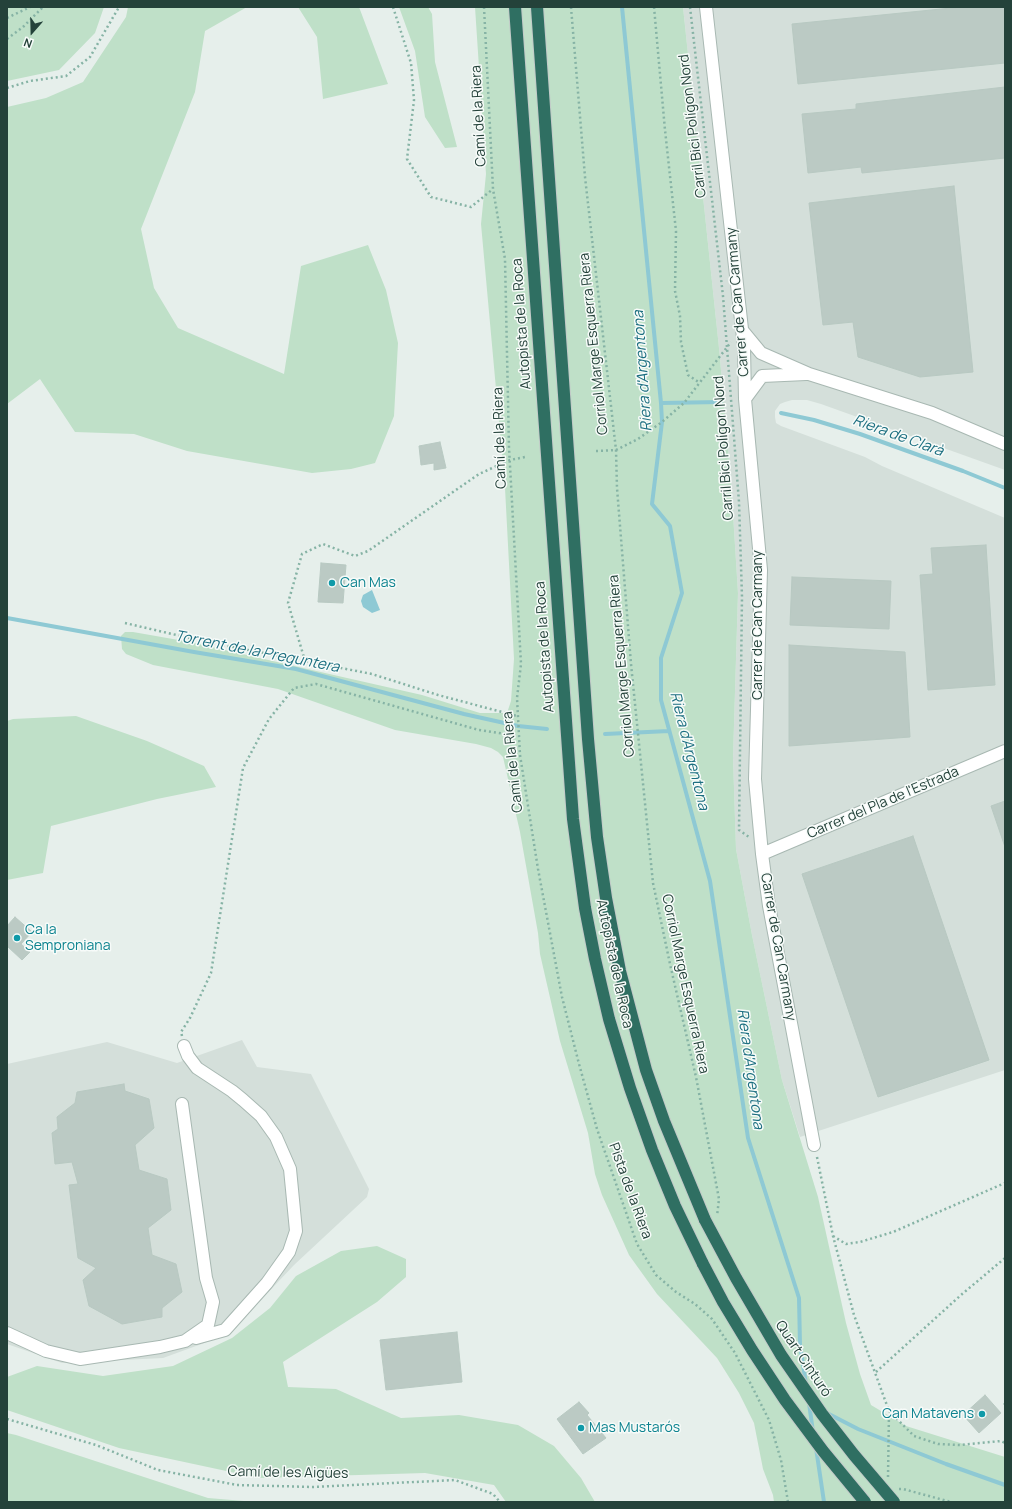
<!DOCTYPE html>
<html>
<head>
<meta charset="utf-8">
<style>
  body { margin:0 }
  #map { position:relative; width:1012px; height:1509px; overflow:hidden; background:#e6efeb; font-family:Manrope,sans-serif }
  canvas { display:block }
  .frame { position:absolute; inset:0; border:8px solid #24423a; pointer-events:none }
  .north { position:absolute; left:12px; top:12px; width:40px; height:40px; -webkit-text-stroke:3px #f7fbf9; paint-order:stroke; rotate:200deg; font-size:11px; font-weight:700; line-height:16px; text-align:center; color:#24423a }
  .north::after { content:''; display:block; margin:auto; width:14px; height:18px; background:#24423a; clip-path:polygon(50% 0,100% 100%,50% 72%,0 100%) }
</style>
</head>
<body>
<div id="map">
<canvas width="1012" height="1509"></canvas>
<div class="frame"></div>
<div class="north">N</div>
</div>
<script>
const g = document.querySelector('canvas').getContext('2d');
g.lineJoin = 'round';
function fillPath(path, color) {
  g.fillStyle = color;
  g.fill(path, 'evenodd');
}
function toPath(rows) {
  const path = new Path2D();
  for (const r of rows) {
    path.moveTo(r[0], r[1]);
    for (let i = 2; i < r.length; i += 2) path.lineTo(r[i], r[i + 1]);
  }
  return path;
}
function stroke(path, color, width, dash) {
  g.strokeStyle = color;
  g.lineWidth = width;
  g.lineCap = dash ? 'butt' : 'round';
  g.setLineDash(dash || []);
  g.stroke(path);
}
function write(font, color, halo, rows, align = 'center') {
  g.font = font + ' Manrope,sans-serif';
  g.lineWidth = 3;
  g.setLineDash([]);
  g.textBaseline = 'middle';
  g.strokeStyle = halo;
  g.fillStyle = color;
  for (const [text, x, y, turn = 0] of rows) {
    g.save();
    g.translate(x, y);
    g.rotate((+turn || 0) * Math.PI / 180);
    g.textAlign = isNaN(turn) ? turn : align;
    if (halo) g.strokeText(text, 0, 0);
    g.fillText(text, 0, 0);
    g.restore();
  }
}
const built = toPath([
  [683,7,1005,7,1005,470,821,404,807,400,792,400,785,402,780,404,775,411,775,417,776,423,781,426,865,457,882,466,1005,518,1005,1070,800,1137,782,1080,752,935,736,849,733,758,738,593,731,482,719,348],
  [242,1040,257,1067,311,1074,369,1189,367,1197,294,1265,229,1334,163,1358,62,1363,7,1344,7,1064,107,1042,177,1063]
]);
const green = toPath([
  [7,7,104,7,95,33,59,70,7,81],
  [128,7,247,7,205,31,195,92,141,229,154,288,178,328,284,374,301,266,368,245,386,290,398,343,394,416,375,463,351,469,312,473,187,451,134,434,75,432,40,379,7,404,7,107,46,98,83,82,126,17],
  [298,7,359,7,388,84,323,99,317,37],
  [399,7,428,7,432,14,435,62,457,147,445,148,425,117,415,51],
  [475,7,683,7,719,348,731,482,738,593,733,758,736,849,752,935,782,1080,818,1197,846,1323,860,1374,871,1405,906,1426,1005,1457,1005,1502,774,1502,773,1495,763,1469,754,1423,739,1393,717,1358,657,1294,629,1255,602,1195,595,1174,588,1133,560,1041,540,954,538,933,520,832,503,757,498,752,491,748,476,744,395,730,278,689,153,665,126,654,122,649,121,636,125,632,133,632,190,642,325,673,422,695,480,713,507,713,511,701,514,659,505,488,481,224,486,174],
  [76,716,147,741,204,766,216,787,157,799,51,826,43,873,7,880,7,721,13,719],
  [377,1246,406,1259,406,1277,377,1302,283,1362,288,1387,336,1389,401,1418,459,1415,518,1425,554,1446,581,1478,595,1502,506,1502,494,1485,425,1473,259,1478,119,1448,7,1410,7,1377,37,1366,103,1376,173,1366,232,1338,270,1308,296,1276,341,1251],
  [7,1433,16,1435,208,1498,256,1502,7,1502]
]);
const water = toPath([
  [372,590,380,610,372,613,363,607,361,601,363,595]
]);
const stream = toPath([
  [622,7,661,403,662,422,652,504,670,526,682,593,661,658,661,700,710,881,748,1138,799,1298,800,1345,806,1384],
  [661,403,721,402],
  [781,413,814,420,860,434,963,471,1005,488],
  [7,618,194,652,296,669,464,714,518,726,547,729],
  [605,734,669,731],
  [809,1403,813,1432],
  [825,1412,858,1429,946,1464,1005,1485],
  [816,1448,824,1502]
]);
const building = toPath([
  [961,7,1005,7,1005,63,798,84,792,24,961,7],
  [1005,87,1005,158,862,173,861,167,808,173,802,114,856,109,856,104,1005,87],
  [954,186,973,372,920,377,858,357,853,322,823,325,809,203,954,186],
  [440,442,446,468,434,470,434,463,421,465,419,446,440,442],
  [986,545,995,685,928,690,920,575,933,574,931,548,986,545],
  [321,563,346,565,343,603,318,602,321,563],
  [792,577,891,581,889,629,790,625,792,577],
  [789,645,905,652,910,737,789,746,789,645],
  [1005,801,1005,847,991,806,1005,801],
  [913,836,989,1060,878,1097,802,874,913,836],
  [15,917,32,932,21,944,30,952,22,960,7,946,7,926,15,917],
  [124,1084,125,1091,149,1099,154,1128,135,1145,139,1170,167,1179,171,1210,148,1228,152,1255,176,1264,182,1292,162,1308,162,1317,122,1324,89,1306,83,1280,96,1268,78,1258,69,1185,78,1184,72,1162,55,1164,52,1133,58,1129,57,1117,75,1103,77,1092,124,1084],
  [457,1332,462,1382,386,1390,380,1340,457,1332],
  [985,1395,1001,1413,979,1433,963,1415,985,1395],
  [579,1402,589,1413,587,1415,606,1438,583,1454,557,1419,579,1402]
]);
const path = toPath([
  [393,7,411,63,414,100,407,159,431,197,471,207,493,189],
  [484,7,493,189,505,259,509,448,521,664,517,698,520,755,538,869,562,997,579,1064,597,1129,637,1244,656,1275,676,1292,695,1304,712,1319,735,1353,769,1420,781,1460,788,1502],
  [571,7,585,177,616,450,617,488,631,664,653,883,670,964,696,1077,719,1199,717,1216],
  [654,7,665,130,676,231,675,291,680,316,681,342,688,375,700,383],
  [690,7,723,296,739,502,742,597,739,830,749,837],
  [7,18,30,7],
  [7,39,23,27,43,7],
  [7,88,30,81,66,76,90,57,119,7],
  [596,451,616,450,638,439,662,422,684,403,731,342],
  [125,623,202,641,372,674,438,695,517,716],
  [305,661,288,603,302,554,323,544,355,556,368,551,479,474,510,460,525,457],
  [182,1036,181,1032,190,1018,211,973,243,768,269,719,294,688,316,684,479,730,518,736],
  [817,1157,833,1236,854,1315,889,1411,914,1436,938,1444,960,1445,1001,1441,1005,1443],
  [833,1236,846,1244,860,1242,893,1232,1005,1183],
  [876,1372,961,1295,1005,1258],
  [1004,1403,1005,1404],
  [7,1419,96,1445,158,1470,237,1485,313,1487,455,1480,493,1494,500,1502],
  [888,1477,889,1412],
  [899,1489,903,1489,951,1502]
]);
const minor = toPath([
  [706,7,744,347,745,399,761,570,755,779,762,854,769,906,814,1145],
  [742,330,761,353,809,374,932,413,1005,444],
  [745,399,762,376,806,374],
  [762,854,1005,751],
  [184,1046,188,1056,197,1068,232,1091,243,1100,261,1116,276,1137,290,1169,296,1231,289,1252,267,1283,225,1330,196,1338],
  [7,1333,46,1351,80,1359,160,1347,185,1341,208,1325,213,1302,206,1278,182,1104]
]);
const highway = toPath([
  [515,7,573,819,585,908,595,959,609,1019,630,1088,652,1150,675,1206,703,1264],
  [537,7,588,739,597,837,606,898,620,971,646,1070,664,1121,705,1220]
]);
const highwayBridge = toPath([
  [705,1220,736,1278,781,1355,822,1414,854,1455,894,1502],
  [703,1264,723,1302,752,1350,785,1400,823,1451,865,1502]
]);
const markers = [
  [332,583,4,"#0f9aa8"],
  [17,938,4,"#0f9aa8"],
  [982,1414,4,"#0f9aa8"],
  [581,1428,4,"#0f9aa8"]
];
const streetNames = [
  ["Camí de la Riera",479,116,-93],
  ["Carril Bici Polígon Nord",693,126,-97],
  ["Carrer de Can Carmany",738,302,-95],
  ["Autopista de la Roca",522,324,-94],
  ["Corriol Marge Esquerra Riera",594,344,-96],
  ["Camí de la Riera",500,438,-92],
  ["Carril Bici Polígon Nord",724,448,-94],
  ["Carrer de Can Carmany",758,625,-90],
  ["Autopista de la Roca",545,647,-94],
  ["Corriol Marge Esquerra Riera",622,666,-95],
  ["Camí de la Riera",513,762,-96],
  ["Carrer del Pla de l'Estrada",883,803,-23],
  ["Carrer de Can Carmany",778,947,80],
  ["Autopista de la Roca",614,964,78],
  ["Corriol Marge Esquerra Riera",685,984,78],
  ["Pista de la Riera",630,1191,70],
  ["Quart Cinturó",803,1359,56],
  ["Camí de les Aigües",288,1473,1]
];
const cultureNames = [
  ["Can Mas",340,583],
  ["Ca la",25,930],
  ["Semproniana",25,946],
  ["Can Matavens",974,1414,"right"],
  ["Mas Mustarós",589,1428]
];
const waterNames = [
  ["Riera d'Argentona",643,371,-94],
  ["Riera de Clarà",898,436,20],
  ["Torrent de la Preguntera",257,652,11],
  ["Riera d'Argentona",689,751,76],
  ["Riera d'Argentona",750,1069,82]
];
fillPath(built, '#d4dfda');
fillPath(green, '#bfe0c8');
fillPath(water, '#8ec9d4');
stroke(stream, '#8ec9d4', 4);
fillPath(building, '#bbcac4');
stroke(building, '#b8c9c2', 1);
stroke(minor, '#a8b8b2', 14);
stroke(highway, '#c2cac8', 14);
stroke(path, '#86b3a5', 2.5, [2, 3]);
stroke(minor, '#fff', 12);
stroke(highway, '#2f6f62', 12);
stroke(highwayBridge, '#c2cac8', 14, []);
stroke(highwayBridge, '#2f6f62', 12);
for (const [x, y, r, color] of markers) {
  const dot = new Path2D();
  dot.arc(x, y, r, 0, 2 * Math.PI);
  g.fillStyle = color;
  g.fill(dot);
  stroke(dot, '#f7fbf9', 1.5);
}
write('14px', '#24423a', '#f7fbf9', streetNames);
write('14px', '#0d838f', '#f7fbf9', cultureNames, 'left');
write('italic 15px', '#1c6f80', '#f7fbf9', waterNames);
</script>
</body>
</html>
